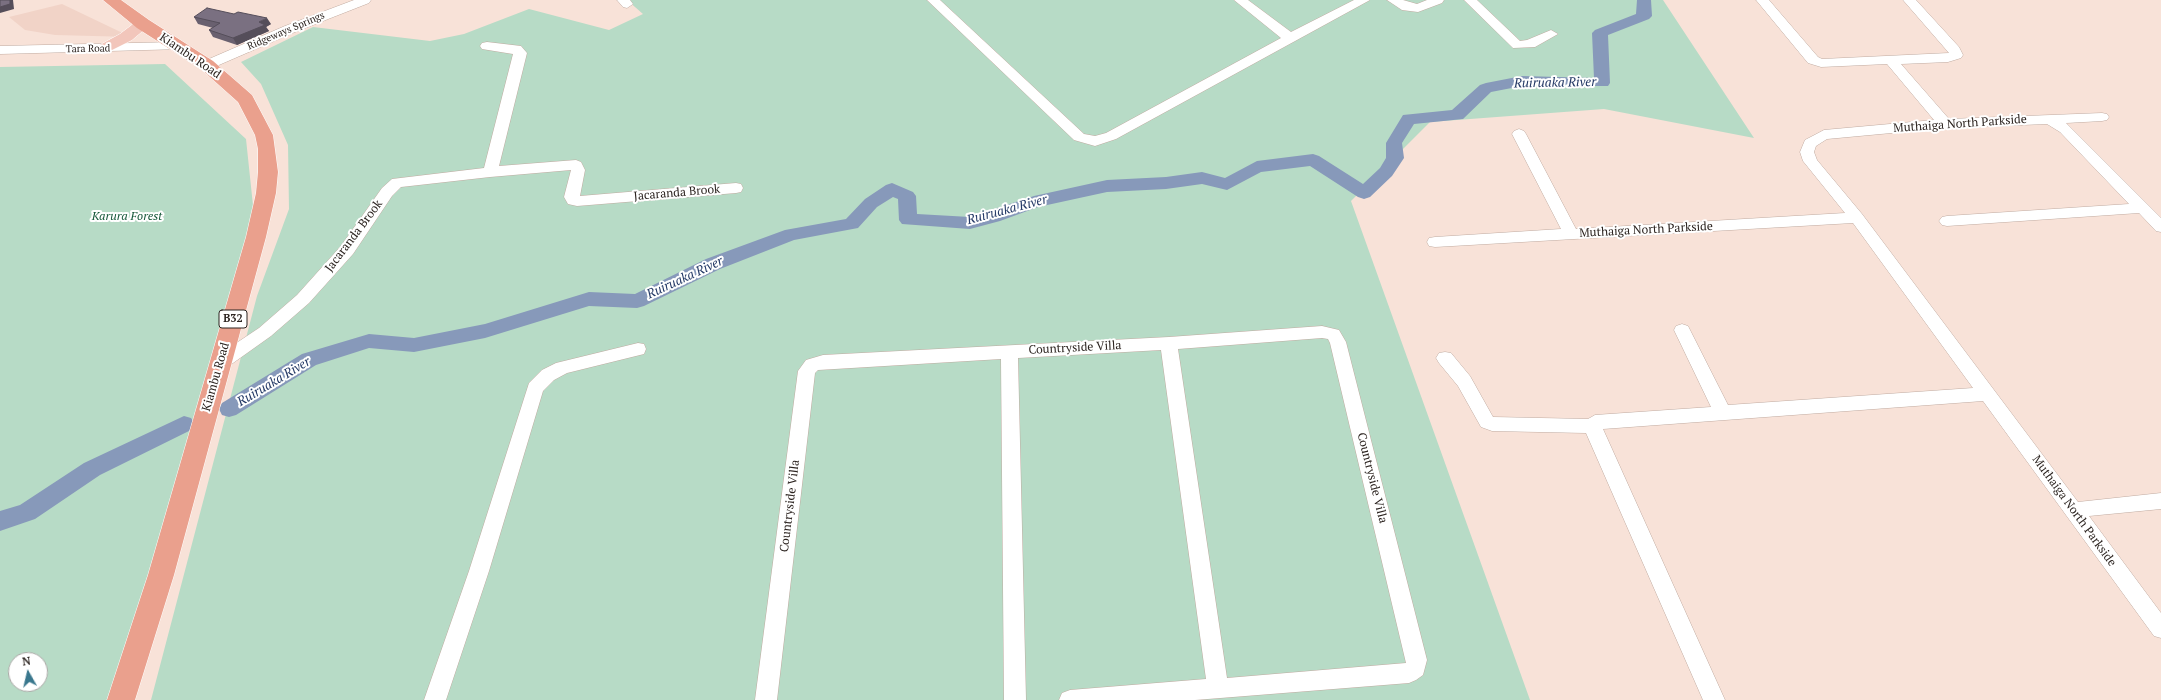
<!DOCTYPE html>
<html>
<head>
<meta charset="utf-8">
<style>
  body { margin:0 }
  #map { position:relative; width:2161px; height:700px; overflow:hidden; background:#f8e2d8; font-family:"PT Serif",serif }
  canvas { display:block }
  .north { position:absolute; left:8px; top:652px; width:40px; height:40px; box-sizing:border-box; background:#fff; border:1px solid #aba7a6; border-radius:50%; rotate:352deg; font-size:11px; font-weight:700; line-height:16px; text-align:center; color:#2c2420 }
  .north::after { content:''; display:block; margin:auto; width:14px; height:18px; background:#39778d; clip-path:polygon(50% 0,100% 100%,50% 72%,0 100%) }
</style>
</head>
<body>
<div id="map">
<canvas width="2161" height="700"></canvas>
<div class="north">N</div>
</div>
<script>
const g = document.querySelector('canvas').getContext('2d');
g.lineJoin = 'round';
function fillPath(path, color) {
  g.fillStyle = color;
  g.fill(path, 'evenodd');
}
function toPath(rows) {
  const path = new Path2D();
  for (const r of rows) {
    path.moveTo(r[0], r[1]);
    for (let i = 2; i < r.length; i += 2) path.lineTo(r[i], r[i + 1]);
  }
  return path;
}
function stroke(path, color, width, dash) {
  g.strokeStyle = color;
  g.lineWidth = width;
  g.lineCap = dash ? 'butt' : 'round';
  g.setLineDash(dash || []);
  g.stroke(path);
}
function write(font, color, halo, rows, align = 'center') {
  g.font = font + ' "PT Serif",serif';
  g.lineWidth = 4;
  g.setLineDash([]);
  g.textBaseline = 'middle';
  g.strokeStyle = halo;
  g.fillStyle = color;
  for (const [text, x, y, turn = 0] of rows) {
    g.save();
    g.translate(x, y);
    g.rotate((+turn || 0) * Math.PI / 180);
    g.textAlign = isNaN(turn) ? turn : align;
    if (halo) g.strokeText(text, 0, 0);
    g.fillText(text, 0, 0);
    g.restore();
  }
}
const built = toPath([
  [62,4,131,37,55,35,25,30,9,17]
]);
const green = toPath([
  [627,0,1663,0,1754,138,1604,109,1430,122,1351,201,1530,700,151,700,257,296,289,209,288,145,261,84,241,62,313,27,430,41,464,34,529,9,609,30,643,14],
  [165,64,246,139,256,234,119,700,0,700,0,67],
  [16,660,40,660,40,684,16,684]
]);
const river = toPath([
  [1637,0,1651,0,1652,16,1649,19,1608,35,1610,83,1608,86,1522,86,1491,92,1463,119,1414,124,1402,143,1404,158,1392,176,1370,197,1364,199,1358,197,1310,166,1261,172,1227,190,1202,184,1166,189,1107,192,1038,207,1000,221,970,229,902,224,899,220,898,199,893,197,877,207,858,228,794,240,720,269,644,306,637,308,589,306,485,338,414,352,369,348,316,365,236,415,229,417,222,415,219,409,222,403,302,354,369,334,414,338,485,324,589,292,635,294,706,259,785,230,846,219,865,199,886,185,892,183,913,192,916,196,917,214,970,217,1034,196,1107,180,1166,177,1202,172,1225,178,1257,161,1313,154,1319,156,1363,184,1380,168,1386,158,1386,143,1403,115,1452,110,1480,85,1486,83,1522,76,1594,78,1592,33,1595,30,1636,14,1637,0],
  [184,416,191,418,195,424,191,430,100,475,35,519,0,531,0,511,20,505,84,463,184,416]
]);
const minor = toPath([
  [354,0,371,0,369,3,295,32,212,68,202,68,200,65,202,62,285,26,354,0],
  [617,0,630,0,633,4,627,8,623,7,617,0],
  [927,0,940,0,1084,134,1095,136,1106,133,1281,38,1234,0,1248,0,1291,32,1354,0,1370,0,1116,139,1095,146,1074,140,927,0],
  [1387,0,1403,0,1417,4,1427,0,1444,0,1442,3,1418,12,1402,10,1387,0],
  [1464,0,1477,0,1520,41,1527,40,1551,30,1558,34,1535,47,1513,48,1464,0],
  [1756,0,1769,0,1818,57,1822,59,1949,53,1903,0,1916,0,1959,47,1963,55,1961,58,1948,62,1901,64,1949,119,2102,113,2107,114,2109,117,2107,120,2102,121,2066,123,2161,218,2161,232,2156,231,2139,213,1947,226,1942,225,1939,221,1942,217,1947,216,2129,204,2060,132,2047,124,1945,128,1827,139,1816,146,1814,152,1817,160,1862,214,2078,502,2161,493,2161,509,2089,516,2161,613,2161,638,2154,636,1983,401,1603,429,1725,700,1703,700,1586,433,1492,431,1481,427,1458,386,1439,363,1436,358,1439,353,1445,352,1451,353,1470,376,1493,417,1588,419,1595,415,1711,407,1674,330,1676,326,1682,324,1688,326,1728,405,1973,388,1853,223,1435,247,1429,246,1427,242,1429,238,1435,237,1561,229,1512,134,1514,131,1519,129,1524,131,1526,134,1576,229,1845,213,1803,161,1800,152,1805,140,1824,130,1934,120,1887,64,1821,67,1808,63,1756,0],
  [177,42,182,43,184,46,182,49,0,54,0,46,177,42],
  [487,42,521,46,527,53,499,166,576,160,581,162,585,170,580,196,736,183,741,184,743,188,741,192,736,193,577,206,568,204,564,197,571,170,490,177,401,187,392,196,353,254,309,303,271,336,226,368,220,370,214,368,211,363,214,358,259,328,297,295,341,246,382,188,392,179,484,168,513,54,482,49,480,46,482,43,487,42],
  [1322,326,1339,330,1346,342,1427,660,1423,675,1416,680,1409,683,1195,700,1059,700,1062,693,1070,690,1206,679,1161,350,1018,358,1026,700,1004,700,1001,359,818,370,815,373,777,700,755,700,798,371,806,360,823,355,1169,337,1322,326],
  [1322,338,1328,339,1330,343,1406,663,1227,678,1178,349,1322,338],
  [638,343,644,344,646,349,644,354,567,373,554,380,543,391,489,571,446,700,424,700,469,571,529,383,542,370,556,363,638,343]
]);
const major = toPath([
  [143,19,149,21,151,24,132,40,104,54,98,52,96,49,98,46,120,34,137,21,143,19]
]);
const highway = toPath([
  [103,0,121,0,149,20,213,61,252,95,273,135,278,172,276,193,266,237,174,575,135,700,107,700,148,575,246,237,256,193,258,172,258,149,255,135,238,102,201,69,137,28,103,0]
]);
const wall = toPath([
  [234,14,271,24,266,27,269,31,237,45,213,37,209,30,213,28,198,24,194,17]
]);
const shadedWall = toPath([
  [10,0,13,0,14,9,0,13,0,7],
  [267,18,271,24,266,27,269,31,237,45,233,38,259,22]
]);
const building = toPath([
  [0,0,10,0,10,4,0,7,0,0],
  [207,8,234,14,238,12,267,18,259,22,265,25,233,38,209,30,220,23,194,17,207,8]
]);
const farStreetnames = [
  ["Ridgeways Springs",286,31,-23],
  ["Tara Road",88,49,-1]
];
const shields = [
  [233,319,28]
];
const shieldNames = [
  ["B32",233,319]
];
const streetNames = [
  ["Kiambu Road",190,56,34],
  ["Muthaiga North Parkside",1960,124,-4],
  ["Jacaranda Brook",677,193,-5],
  ["Muthaiga North Parkside",1646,230,-3],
  ["Jacaranda Brook",354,236,-53],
  ["Countryside Villa",1075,348,-3],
  ["Kiambu Road",216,377,-74],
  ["Countryside Villa",1372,478,76],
  ["Countryside Villa",790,506,-83],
  ["Muthaiga North Parkside",2074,511,54]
];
const parkNames = [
  ["Karura Forest",127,217]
];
const waterNames = [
  ["Ruiruaka River",1555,83,-1],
  ["Ruiruaka River",1007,210,-15],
  ["Ruiruaka River",685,278,-25],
  ["Ruiruaka River",274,382,-31]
];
fillPath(built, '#f1d3c7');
fillPath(green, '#b7dbc6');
fillPath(river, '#8799ba');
stroke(minor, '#c0aba1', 1);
stroke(major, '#fff', 1);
stroke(highway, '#fff', 1);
fillPath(minor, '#fff');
fillPath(major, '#f2c6bb');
fillPath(highway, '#eaa08d');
fillPath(wall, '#69606f');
fillPath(shadedWall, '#554e5a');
fillPath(building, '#7a7081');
stroke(building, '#554e5a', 1);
write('10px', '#2c2420', '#fff', farStreetnames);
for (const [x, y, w] of shields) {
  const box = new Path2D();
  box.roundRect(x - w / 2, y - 9, w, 18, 3);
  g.fillStyle = '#fff';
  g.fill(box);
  stroke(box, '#2c2420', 1);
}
write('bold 11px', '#2c2420', null, shieldNames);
write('12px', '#2c2420', '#fff', streetNames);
write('italic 12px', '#155739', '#fff', parkNames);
write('italic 13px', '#233865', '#fff', waterNames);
</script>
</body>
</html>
